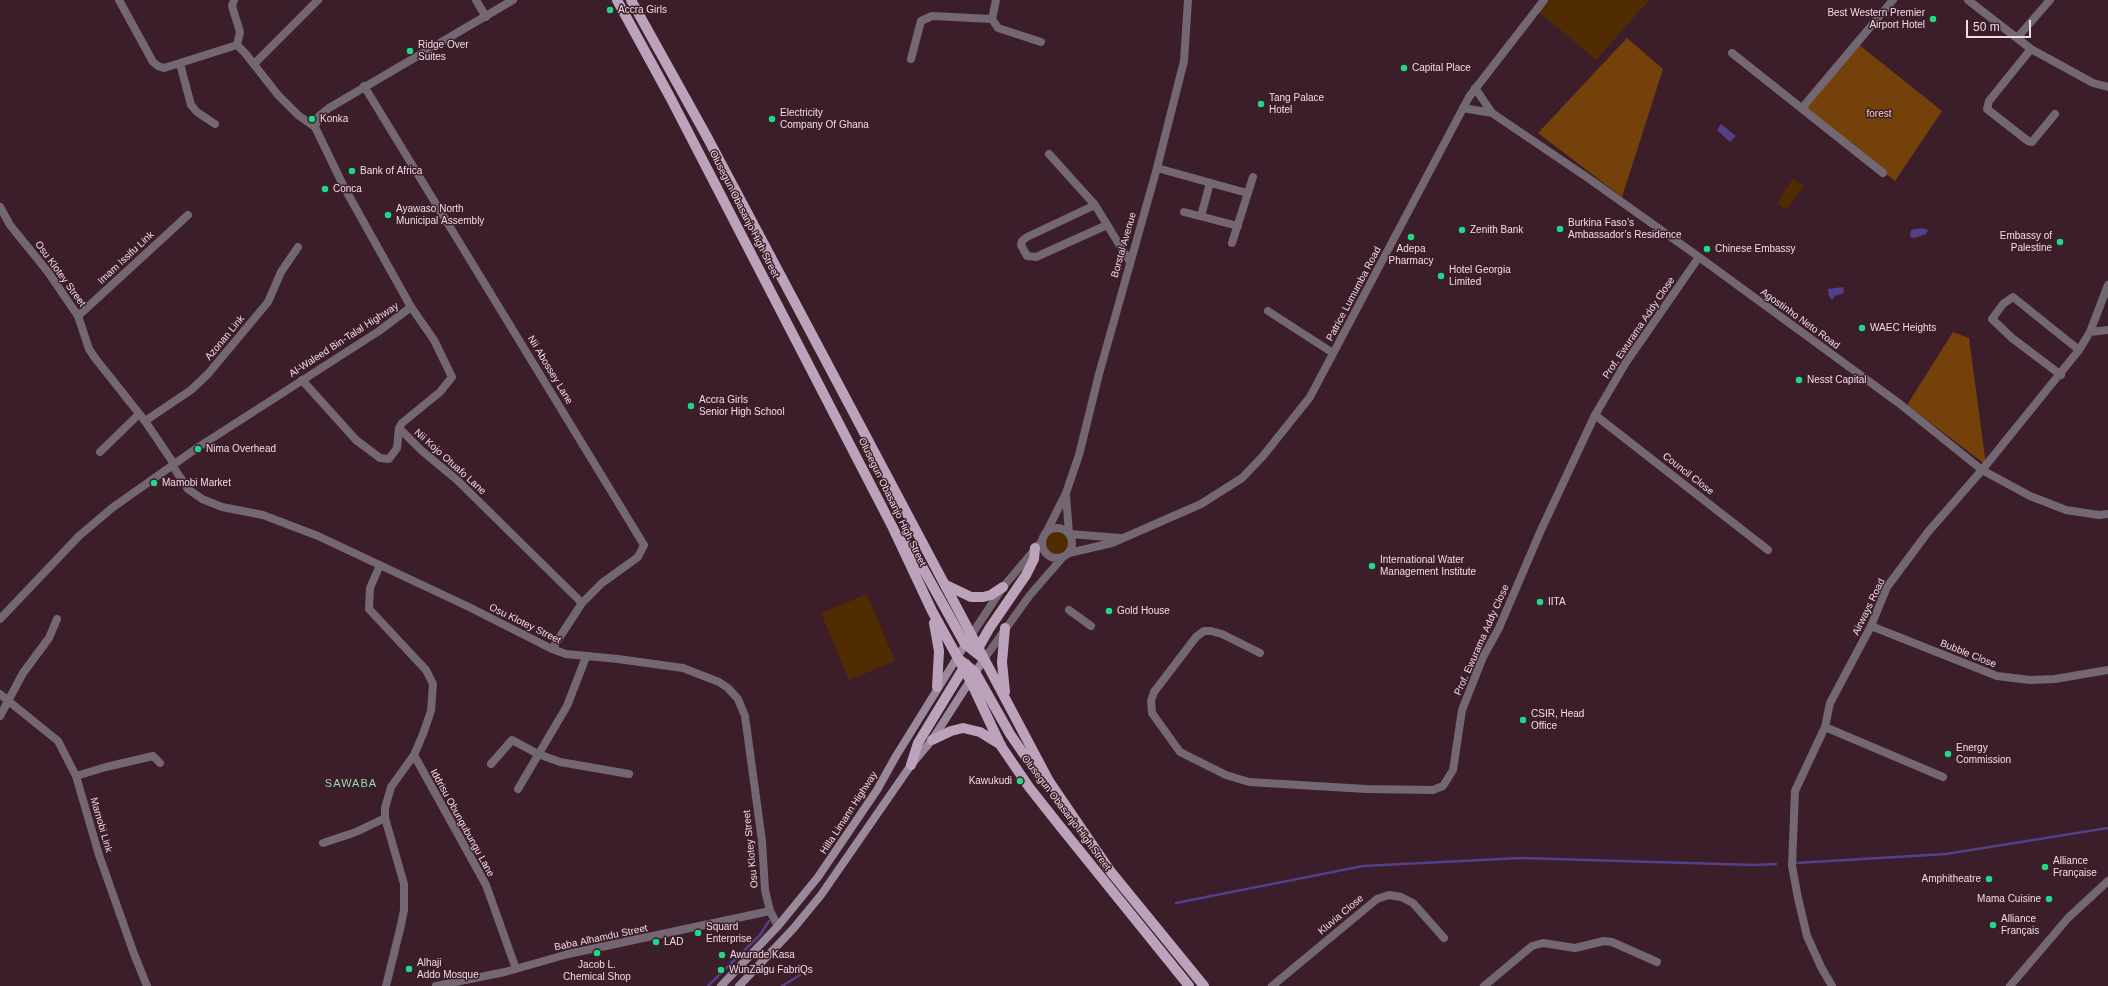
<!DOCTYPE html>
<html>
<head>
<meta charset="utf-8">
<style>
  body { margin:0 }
  #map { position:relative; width:2108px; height:986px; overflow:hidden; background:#3c1e2a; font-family:Helvetica,sans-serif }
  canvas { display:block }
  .scale { position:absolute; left:1966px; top:20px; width:65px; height:18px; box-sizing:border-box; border:2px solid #f0dbe2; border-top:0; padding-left:5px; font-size:12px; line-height:14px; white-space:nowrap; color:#f0dbe2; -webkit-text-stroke:3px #3c1e2a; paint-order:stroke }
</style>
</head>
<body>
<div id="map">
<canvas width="2108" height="986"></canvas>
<div class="scale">50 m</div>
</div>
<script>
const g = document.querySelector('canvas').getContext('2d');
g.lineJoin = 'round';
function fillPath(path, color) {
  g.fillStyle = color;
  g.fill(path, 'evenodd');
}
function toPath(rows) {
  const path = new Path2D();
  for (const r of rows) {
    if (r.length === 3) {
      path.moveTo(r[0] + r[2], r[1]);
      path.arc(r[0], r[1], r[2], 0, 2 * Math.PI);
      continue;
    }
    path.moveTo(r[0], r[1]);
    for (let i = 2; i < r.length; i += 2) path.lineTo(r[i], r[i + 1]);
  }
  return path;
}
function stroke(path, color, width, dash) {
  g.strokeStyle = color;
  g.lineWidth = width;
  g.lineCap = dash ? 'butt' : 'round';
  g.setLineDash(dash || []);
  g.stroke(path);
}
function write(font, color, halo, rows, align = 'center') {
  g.font = font + ' Helvetica,sans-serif';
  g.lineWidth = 3;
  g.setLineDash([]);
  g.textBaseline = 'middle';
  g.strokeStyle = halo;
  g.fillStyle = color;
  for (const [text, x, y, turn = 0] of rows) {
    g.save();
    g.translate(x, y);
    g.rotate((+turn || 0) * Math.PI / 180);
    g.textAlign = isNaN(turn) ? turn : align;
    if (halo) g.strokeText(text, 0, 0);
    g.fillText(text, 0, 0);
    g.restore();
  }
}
const green = toPath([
  [1550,0,1649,0,1596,60,1539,12],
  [1793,179,1804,186,1787,209,1777,203],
  [1057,543,12],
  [867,594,895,661,849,680,821,613]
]);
const forest = toPath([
  [1627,38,1663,69,1622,197,1538,133],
  [1858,44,1942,111,1895,181,1804,107],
  [1953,332,1969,338,1986,465,1907,405]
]);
const water = toPath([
  [1721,124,1736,136,1730,142,1717,130],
  [1922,228,1928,230,1926,234,1914,238,1910,237,1911,230],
  [1843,287,1844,293,1835,296,1832,300,1829,296,1828,289]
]);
const stream = toPath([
  [1796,863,1946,854,2108,828],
  [1176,903,1363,866,1521,858,1754,865,1776,864],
  [708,986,760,935,769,921],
  [782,986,800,975]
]);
const minor = toPath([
  [119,0,153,62,158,66,164,68,237,45,245,53,278,95,298,115,315,127],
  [234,0,232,6,240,32,237,45],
  [476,0,486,17],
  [1968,0,2031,49,2093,83,2108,87],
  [992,19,996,0],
  [2017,38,2050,0],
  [2031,49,1989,101,1987,109,2028,141,2032,142,2055,114],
  [1732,53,1883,173],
  [911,59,921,21,932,16,992,19,998,28,1041,42],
  [180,64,191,105,197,112,215,124],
  [254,64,318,0],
  [364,86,644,545,638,557,602,583,582,603,552,649],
  [1475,88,1492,113,1588,178,1699,257,1900,404,1982,470,2030,496,2066,510,2099,515,2108,514],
  [1463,108,1492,113],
  [1802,108,1893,0],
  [1049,154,1095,205,1130,262],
  [1157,168,1247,193],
  [1095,205,1027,237,1022,241,1021,245,1027,256,1036,257,1107,225],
  [0,207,10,225,48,272,78,316,89,349,95,358,145,421,174,464],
  [1184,212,1238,226],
  [1201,216,1210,183],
  [1232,243,1253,177],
  [1268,311,1333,353],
  [78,316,188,215],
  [2090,332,2108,330],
  [2061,375,2012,338,1992,319,2003,304,2013,297,2079,350],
  [302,380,356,440,380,458,389,459,397,448,399,428,402,423,440,392,452,377,434,340,411,307],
  [1595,415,1768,550],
  [145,421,191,390,208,374,268,302,281,272,298,247],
  [399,428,421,450,457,480,582,603],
  [100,452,138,415],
  [172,465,188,489,202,499,222,507,263,515,318,536,469,607,552,649,566,654,618,659,683,668,719,682,728,688,738,699,745,716,762,841,765,890,770,911,778,926],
  [1066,496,1069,533],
  [1046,533,1066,493,1079,455,1099,374,1157,168,1184,61,1188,0],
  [380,565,370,588,369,609,426,670,433,684,431,711,423,734,414,755,391,787,385,808,385,818,404,884,404,910,401,925,386,986],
  [1069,610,1091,626],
  [1871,626,1997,676,2030,680,2055,679,2108,670],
  [1260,653,1222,634,1211,631,1204,631,1196,637,1154,692,1151,701,1152,713,1180,752,1226,775,1249,782,1366,789,1433,790,1443,786,1453,770,1462,710,1483,657,1499,628,1541,530,1595,415,1625,364,1699,257],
  [0,694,58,741,76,776,99,855,134,954,147,986],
  [0,716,23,673,49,638,57,619],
  [1825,727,1943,777],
  [414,755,486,885,516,969],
  [491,764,512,740,538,754,560,762,629,774],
  [76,776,106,767,153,756,160,763],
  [518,789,567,706,586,657],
  [323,843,356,832,385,818],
  [436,986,505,972,568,954,770,911],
  [1272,986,1377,899,1389,895,1401,897,1413,903,1444,938],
  [1484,986,1532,946,1543,943,1575,948,1604,941,1612,942,1657,962],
  [1832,986,1821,967,1807,936,1798,898,1792,866,1795,791,1825,727,1830,703,1871,626,1887,587,1928,532,1982,470,2079,350,2090,332,2108,285]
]);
const tertiary = toPath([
  [1057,543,15],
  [1070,534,1120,538],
  [1069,553,1112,543,1201,504,1242,478,1263,456,1310,397,1469,97,1544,0],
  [0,619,79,536,112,508,197,448,379,331,411,307,344,187,315,127,319,116,329,108,513,0],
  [972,634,1003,587,1042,541],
  [984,659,1030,595,1063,557],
  [2010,986,2068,918,2108,881]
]);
const secondary = toPath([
  [721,986,778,926,818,877,877,790,896,756,968,640],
  [739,986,793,929,821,895,911,765,932,740,984,659]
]);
const primary = toPath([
  [617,0,670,97,893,528,932,611,970,680,1001,746,1029,787,1059,825,1189,986],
  [631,0,706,135,1049,781,1111,872,1204,986],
  [902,538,920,563,965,644,984,659],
  [946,585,971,597,983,597,991,595,1003,587],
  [934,623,939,651,937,687],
  [1005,628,1002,662,1005,692],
  [976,652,989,629,1026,575,1034,559,1035,548],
  [960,660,975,672,1010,734,1032,766,1044,776],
  [932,740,951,731,963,728,980,732,1001,745],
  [911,765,918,743,966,664]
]);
const markers = [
  [610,10,4,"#20d887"],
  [1933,19,4,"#20d887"],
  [410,51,4,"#20d887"],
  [1404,68,4,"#20d887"],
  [1261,104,4,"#20d887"],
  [312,119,4,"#20d887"],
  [772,119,4,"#20d887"],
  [352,171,4,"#20d887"],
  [325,189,4,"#20d887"],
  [388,215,4,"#20d887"],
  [1560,229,4,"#20d887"],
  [1462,230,4,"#20d887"],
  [1411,237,4,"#20d887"],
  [2060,242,4,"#20d887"],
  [1707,249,4,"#20d887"],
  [1441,276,4,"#20d887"],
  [1862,328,4,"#20d887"],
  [1799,380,4,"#20d887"],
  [691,406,4,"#20d887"],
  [198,449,4,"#20d887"],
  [154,483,4,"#20d887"],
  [1372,566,4,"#20d887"],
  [1540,602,4,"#20d887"],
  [1109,611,4,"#20d887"],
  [1523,720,4,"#20d887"],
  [1948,754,4,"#20d887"],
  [1020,781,4,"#20d887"],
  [2045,867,4,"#20d887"],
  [1989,879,4,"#20d887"],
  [2049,899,4,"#20d887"],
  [1993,925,4,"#20d887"],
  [698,933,4,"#20d887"],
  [656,942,4,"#20d887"],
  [597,953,4,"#20d887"],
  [722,955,4,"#20d887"],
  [409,969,4,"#20d887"],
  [721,970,4,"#20d887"]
];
const poiNames = [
  ["Accra Girls",618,10],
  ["Best Western Premier",1925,13,"right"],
  ["Airport Hotel",1925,25,"right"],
  ["Ridge Over",418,45],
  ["Suites",418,57],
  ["Capital Place",1412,68],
  ["Tang Palace",1269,98],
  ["Hotel",1269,110],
  ["Electricity",780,113],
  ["Company Of Ghana",780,125],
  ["Konka",320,119],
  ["Bank of Africa",360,171],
  ["Conca",333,189],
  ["Ayawaso North",396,209],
  ["Municipal Assembly",396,221],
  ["Burkina Faso’s",1568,223],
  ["Ambassador’s Residence",1568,235],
  ["Zenith Bank",1470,230],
  ["Embassy of",2052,236,"right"],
  ["Palestine",2052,248,"right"],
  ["Adepa",1411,249,"center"],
  ["Pharmacy",1411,261,"center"],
  ["Chinese Embassy",1715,249],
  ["Hotel Georgia",1449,270],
  ["Limited",1449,282],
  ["WAEC Heights",1870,328],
  ["Nesst Capital",1807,380],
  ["Accra Girls",699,400],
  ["Senior High School",699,412],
  ["Nima Overhead",206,449],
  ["Mamobi Market",162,483],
  ["International Water",1380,560],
  ["Management Institute",1380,572],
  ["IITA",1548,602],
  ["Gold House",1117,611],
  ["CSIR, Head",1531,714],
  ["Office",1531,726],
  ["Energy",1956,748],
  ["Commission",1956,760],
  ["Kawukudi",1012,781,"right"],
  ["Alliance",2053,861],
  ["Française",2053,873],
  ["Amphitheatre",1981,879,"right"],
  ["Mama Cuisine",2041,899,"right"],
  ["Alliance",2001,919],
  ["Français",2001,931],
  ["Squard",706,927],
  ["Enterprise",706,939],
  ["LAD",664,942],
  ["Awurade Kasa",730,955],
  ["Alhaji",417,963],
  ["Addo Mosque",417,975],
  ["Jacob L.",597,965,"center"],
  ["Chemical Shop",597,977,"center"],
  ["WunZalgu FabriQs",729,970]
];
const parkNames = [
  ["forest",1879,114]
];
const streetNames = [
  ["Olusegun Obasanjo High Street",744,214,63],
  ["Borstal Avenue",1124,245,-74],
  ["Imam Issifu Link",126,258,-43],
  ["Osu Klotey Street",60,274,54],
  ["Patrice Lumumba Road",1354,294,-62],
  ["Agostinho Neto Road",1800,319,36],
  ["Prof. Ewurama Addy Close",1639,328,-56],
  ["Azonan Link",225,338,-50],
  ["Al-Waleed Bin-Talal Highway",344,340,-33],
  ["Nii Abossey Lane",550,370,59],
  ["Nii Kojo Otuafo Lane",450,462,42],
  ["Council Close",1688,474,38],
  ["Olusegun Obasanjo High Street",892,502,64],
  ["Airways Road",1869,607,-64],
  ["Osu Klotey Street",525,624,26],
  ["Prof. Ewurama Addy Close",1482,640,-66],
  ["Bubble Close",1968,654,22],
  ["Hilla Limann Highway",849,813,-57],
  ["Olusegun Obasanjo High Street",1066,813,53],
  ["Iddrisu Obungubungu Lane",462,823,61],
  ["Mamobi Link",101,825,74],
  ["Osu Klotey Street",751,849,-96],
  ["Kluvia Close",1341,915,-40],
  ["Baba Alhamdu Street",601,938,-12]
];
const neighbourhoodNames = [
  ["SAWABA",351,784]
];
fillPath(green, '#522c01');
fillPath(forest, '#74410a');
fillPath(water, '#534089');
stroke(stream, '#534089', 2.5);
stroke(minor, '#726772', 8);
stroke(tertiary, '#726772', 8);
stroke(secondary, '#9a899b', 8);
stroke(primary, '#baa3bb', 10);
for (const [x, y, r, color] of markers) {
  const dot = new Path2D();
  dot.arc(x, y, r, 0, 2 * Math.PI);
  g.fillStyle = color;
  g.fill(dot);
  stroke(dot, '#3c1e2a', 1.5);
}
write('10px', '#f0dbe2', '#3c1e2a', poiNames, 'left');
write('10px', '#fdd7b8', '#3c1e2a', parkNames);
write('10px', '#f0dbe2', '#3c1e2a', streetNames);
g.letterSpacing = '1px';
write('11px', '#90ddaf', '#3c1e2a', neighbourhoodNames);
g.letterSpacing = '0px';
</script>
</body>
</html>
